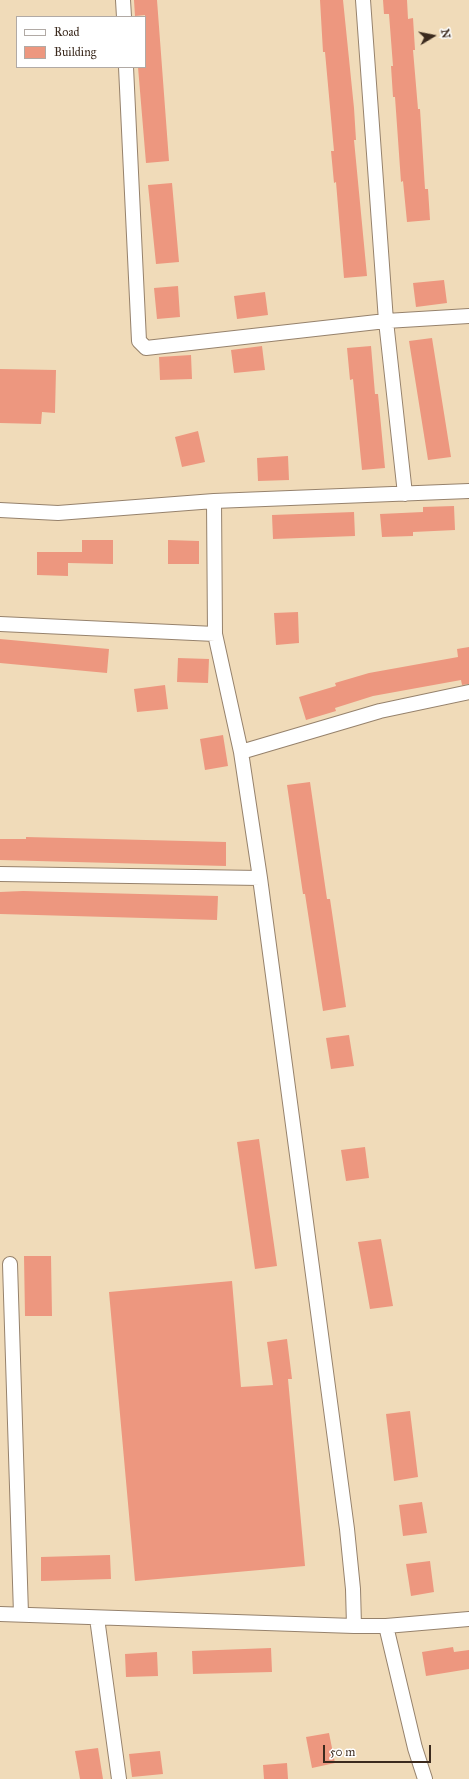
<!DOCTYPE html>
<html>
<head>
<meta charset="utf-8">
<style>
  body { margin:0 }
  #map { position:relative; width:469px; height:1779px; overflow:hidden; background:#f0dbb9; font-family:"IM FELL Great Primer",serif }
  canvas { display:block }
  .legend { position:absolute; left:16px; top:16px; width:130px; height:52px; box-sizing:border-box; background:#fff; border:1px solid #b1aaa5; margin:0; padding:5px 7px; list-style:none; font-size:12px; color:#3b2a1e }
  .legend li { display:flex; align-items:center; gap:8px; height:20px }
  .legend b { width:20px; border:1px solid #b1aaa5 }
  .north { position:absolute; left:413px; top:16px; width:40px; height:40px; -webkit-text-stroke:3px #fff; paint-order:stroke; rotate:80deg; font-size:11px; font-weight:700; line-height:16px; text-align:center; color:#3b2a1e }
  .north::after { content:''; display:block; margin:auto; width:14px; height:18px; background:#3b2a1e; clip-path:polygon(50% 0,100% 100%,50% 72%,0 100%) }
  .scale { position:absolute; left:323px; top:1745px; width:108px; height:18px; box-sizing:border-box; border:2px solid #3b2a1e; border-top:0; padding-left:5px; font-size:12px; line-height:14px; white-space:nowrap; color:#3b2a1e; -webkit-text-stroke:3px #fff; paint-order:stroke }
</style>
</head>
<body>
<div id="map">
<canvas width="469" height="1779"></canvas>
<ul class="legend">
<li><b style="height:5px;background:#fff"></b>Road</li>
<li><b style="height:11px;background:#ed977f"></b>Building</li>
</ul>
<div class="north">N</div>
<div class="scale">50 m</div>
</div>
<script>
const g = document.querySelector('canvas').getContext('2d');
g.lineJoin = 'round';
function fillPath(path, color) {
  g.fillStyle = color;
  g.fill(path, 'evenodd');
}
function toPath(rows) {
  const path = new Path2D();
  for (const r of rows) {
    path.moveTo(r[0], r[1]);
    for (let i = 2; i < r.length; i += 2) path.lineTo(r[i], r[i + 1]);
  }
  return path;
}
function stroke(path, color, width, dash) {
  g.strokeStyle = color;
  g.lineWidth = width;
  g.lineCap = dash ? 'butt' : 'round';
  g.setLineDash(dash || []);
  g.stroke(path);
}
const building = toPath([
  [134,0,157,0,169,161,146,163,138,67,145,67,145,15,135,16],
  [320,0,343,0,354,108,356,140,354,140,367,276,344,278,336,182,334,183,331,151,334,151,325,52,323,52],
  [383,0,407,0,408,19,413,18,415,50,413,50,418,109,420,109,425,189,428,189,430,220,407,222,403,181,401,182,395,97,393,97,391,66,393,66,389,14,384,14],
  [172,183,179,262,156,264,148,185],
  [444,280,447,303,416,307,413,283],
  [178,286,180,317,157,319,154,288],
  [265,292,268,315,237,319,234,296],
  [432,338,451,457,428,460,409,341],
  [262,346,265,370,234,373,231,350],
  [371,346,375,394,378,394,385,468,362,470,353,379,350,380,347,348],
  [191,355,192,379,160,380,159,357],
  [0,369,56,370,55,413,42,412,41,424,0,423],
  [198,431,205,462,182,467,175,437],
  [288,456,289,480,258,481,257,458],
  [454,506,455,530,413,532,413,536,382,537,380,514,423,512,423,507],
  [354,512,355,536,273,539,272,515],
  [82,540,113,540,113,564,68,563,68,576,37,575,37,552,82,552],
  [168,540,199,541,199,564,168,564],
  [298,612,299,643,276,645,274,613],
  [0,639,109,649,107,673,0,663],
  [469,647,469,684,462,685,461,680,373,696,335,708,336,711,306,720,299,697,336,686,335,683,369,673,458,657,457,649],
  [178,658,209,659,208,683,177,682],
  [165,685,168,709,137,712,134,689],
  [223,735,228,766,205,770,200,739],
  [310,782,327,899,330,899,346,1007,323,1011,305,894,303,894,287,785],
  [26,837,226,842,226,866,0,860,0,839,26,839],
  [23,891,218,896,217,920,0,914,0,892],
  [349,1035,354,1066,331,1069,326,1038],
  [259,1139,277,1266,255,1269,237,1142],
  [365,1147,369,1178,346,1181,341,1150],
  [381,1239,393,1306,370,1309,358,1242],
  [24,1256,51,1256,52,1316,25,1316],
  [232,1281,241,1387,273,1385,267,1342,287,1339,292,1379,288,1379,305,1566,135,1581,109,1292],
  [410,1411,418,1477,394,1481,386,1414],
  [422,1502,427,1533,403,1536,399,1505],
  [110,1555,111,1579,41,1581,41,1557],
  [430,1561,434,1592,411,1596,406,1564],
  [453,1647,454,1652,469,1650,469,1669,426,1676,422,1652],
  [271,1648,272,1672,193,1674,192,1651],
  [157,1652,158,1676,126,1677,125,1654],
  [329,1733,335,1763,312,1768,306,1737],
  [98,1748,103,1779,80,1779,75,1751],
  [160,1751,163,1774,132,1777,129,1754],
  [287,1763,288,1779,264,1779,263,1765]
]);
const street = toPath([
  [123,0,124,17],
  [363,0,386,321,405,494],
  [126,67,139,341,146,348,386,321,469,316],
  [214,501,215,634,241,752,260,878,347,1529,353,1589,354,1626],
  [0,510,58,513,214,501,469,491],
  [0,624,215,634],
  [241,752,380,711,469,692],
  [0,874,260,878],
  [10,1264,21,1614],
  [0,1614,354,1626,386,1626,469,1619],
  [97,1618,119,1779],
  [386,1626,415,1748,425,1779]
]);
fillPath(building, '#ed977f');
stroke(street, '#96826c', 16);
stroke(street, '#fff', 14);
</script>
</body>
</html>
